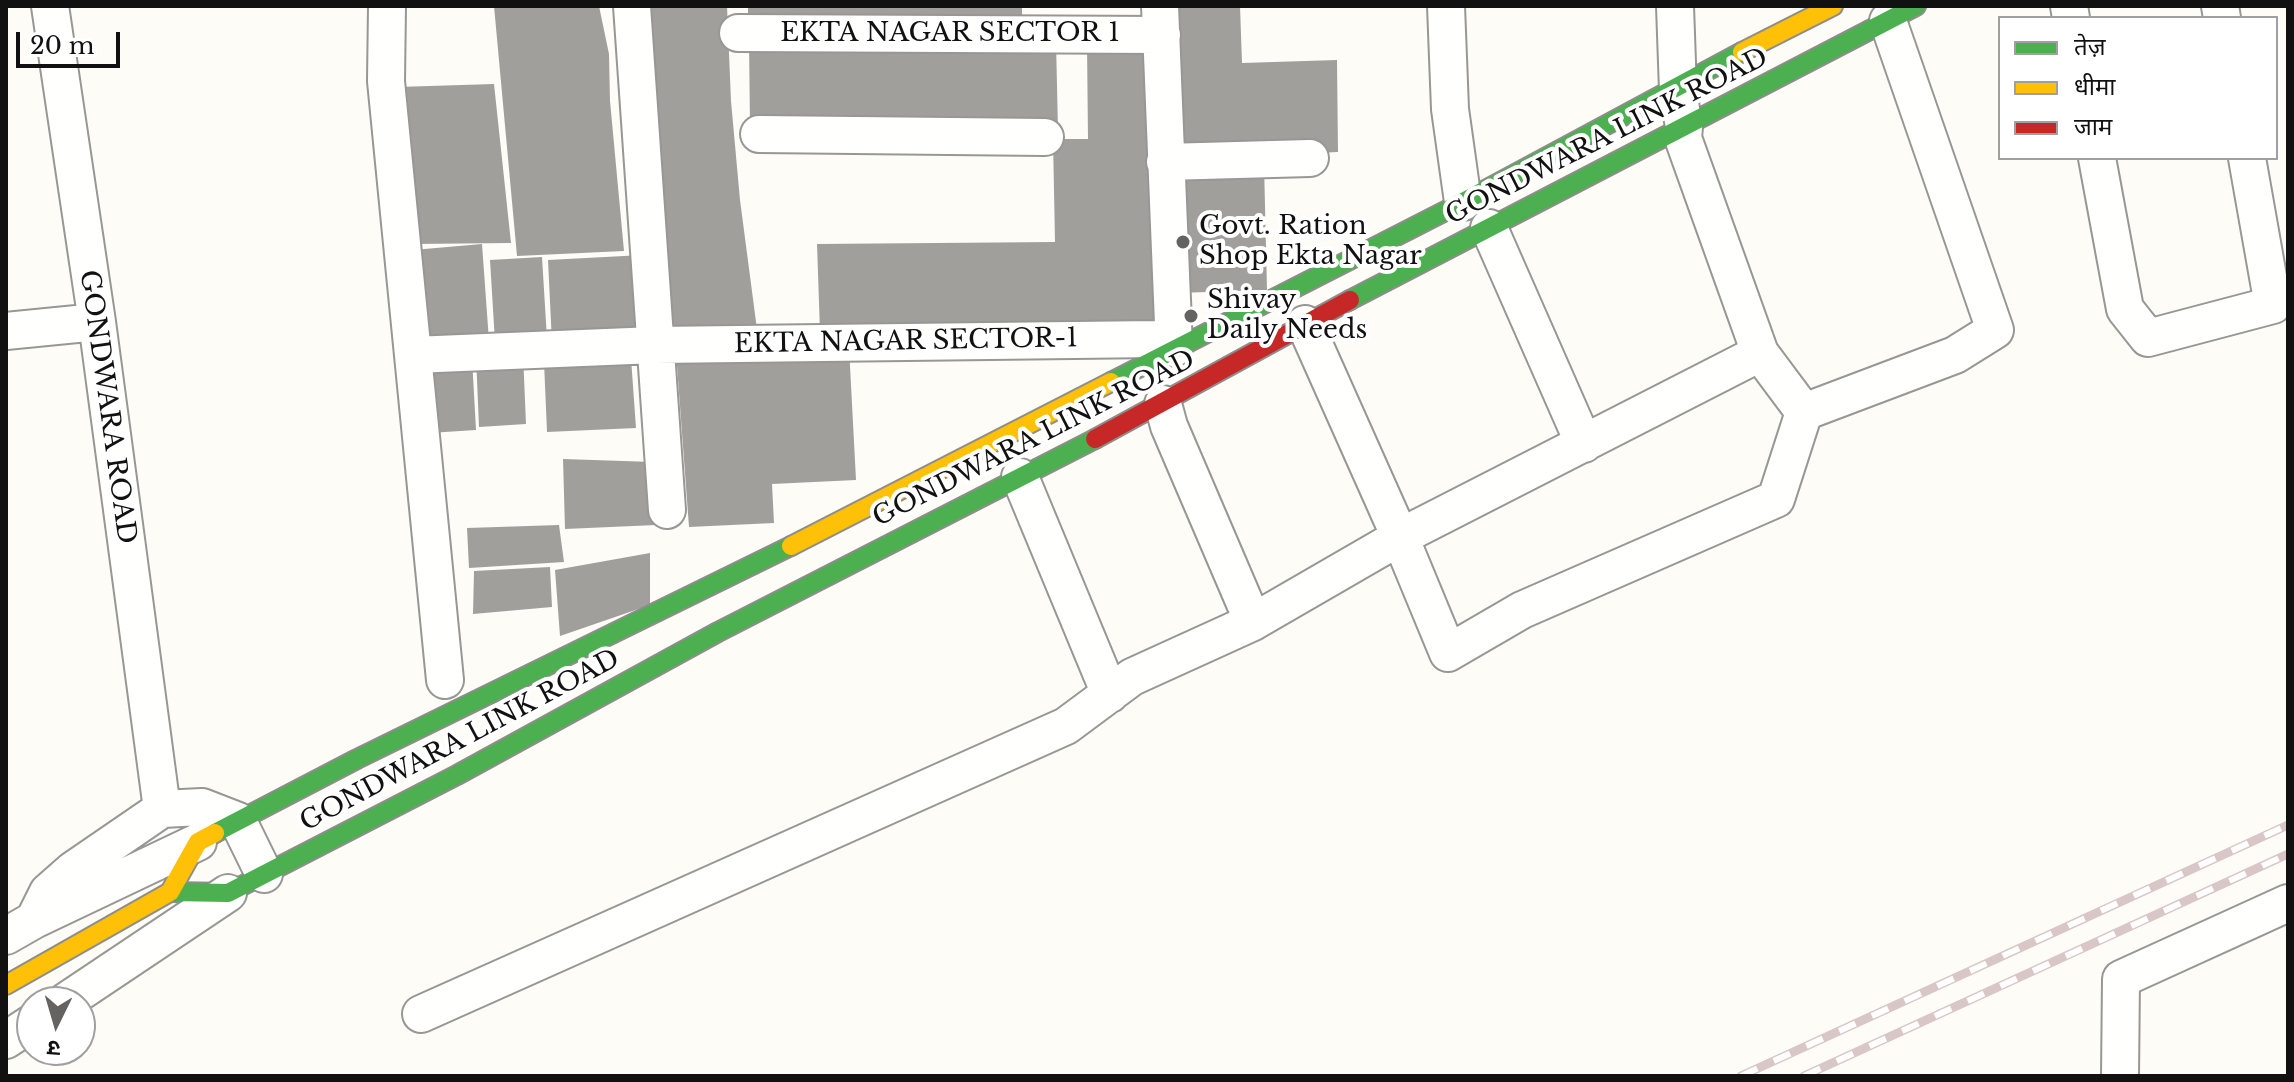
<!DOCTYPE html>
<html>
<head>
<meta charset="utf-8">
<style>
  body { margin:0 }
  #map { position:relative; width:2294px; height:1082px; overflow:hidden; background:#fdfcf7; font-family:"Libre Baskerville","Noto Sans Devanagari",serif }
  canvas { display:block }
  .frame { position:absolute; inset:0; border:8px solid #111; pointer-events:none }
  .legend { position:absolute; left:1998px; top:16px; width:280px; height:144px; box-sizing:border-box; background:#fff; border:2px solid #a0a0a0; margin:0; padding:10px 14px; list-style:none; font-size:24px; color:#111 }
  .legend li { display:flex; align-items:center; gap:16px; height:40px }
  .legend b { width:40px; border:2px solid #a0a0a0 }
  .north { position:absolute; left:16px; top:986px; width:80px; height:80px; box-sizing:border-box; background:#fff; border:2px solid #a0a0a0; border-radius:50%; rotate:185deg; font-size:22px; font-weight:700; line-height:32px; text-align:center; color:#111 }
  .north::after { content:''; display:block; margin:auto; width:28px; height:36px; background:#646362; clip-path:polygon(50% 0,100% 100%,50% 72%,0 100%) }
  .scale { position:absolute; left:16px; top:32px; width:104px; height:36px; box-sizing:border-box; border:4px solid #111; border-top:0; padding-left:10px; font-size:24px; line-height:28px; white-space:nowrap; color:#111; -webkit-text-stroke:6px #fff; paint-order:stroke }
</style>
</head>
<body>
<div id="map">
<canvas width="2294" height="1082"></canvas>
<div class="frame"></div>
<ul class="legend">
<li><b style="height:10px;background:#4caf50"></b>तेज़</li>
<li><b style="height:10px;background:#ffc107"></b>धीमा</li>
<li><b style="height:10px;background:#c62828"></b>जाम</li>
</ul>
<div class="north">उ</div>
<div class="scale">20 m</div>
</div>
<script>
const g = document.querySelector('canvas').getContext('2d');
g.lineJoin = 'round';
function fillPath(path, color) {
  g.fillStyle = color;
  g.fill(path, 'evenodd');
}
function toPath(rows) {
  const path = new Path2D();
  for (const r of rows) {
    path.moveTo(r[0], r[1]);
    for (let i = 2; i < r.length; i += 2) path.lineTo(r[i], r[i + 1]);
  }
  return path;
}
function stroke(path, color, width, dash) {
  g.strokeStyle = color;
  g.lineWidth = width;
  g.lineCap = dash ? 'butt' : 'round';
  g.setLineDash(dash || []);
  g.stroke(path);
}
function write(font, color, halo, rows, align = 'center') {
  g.font = font + ' "Libre Baskerville",serif';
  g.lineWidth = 8;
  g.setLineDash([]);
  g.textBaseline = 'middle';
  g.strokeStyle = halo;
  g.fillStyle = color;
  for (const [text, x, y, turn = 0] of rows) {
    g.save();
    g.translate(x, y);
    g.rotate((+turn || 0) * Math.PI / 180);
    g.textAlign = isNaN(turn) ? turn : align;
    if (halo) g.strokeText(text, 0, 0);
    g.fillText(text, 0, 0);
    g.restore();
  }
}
const building = toPath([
  [494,6,599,6,609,54,610,101,624,251,517,256],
  [637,6,727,6,731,101,740,200,758,337,655,339],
  [748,6,1022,6,1022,30,748,28],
  [1169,6,1240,6,1242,63,1337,60,1338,152,1174,159],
  [749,41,1056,41,1058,130,750,126],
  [1157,43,1165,329,820,332,817,244,1055,242,1053,139,1088,139,1087,44],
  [494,84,511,243,413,244,397,87],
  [1264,164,1267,290,1177,293,1174,166],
  [482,244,489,341,420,347,413,250],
  [643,255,648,338,552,343,548,260],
  [542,257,547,339,495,342,490,260],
  [849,347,856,480,772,484,774,523,689,527,676,352],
  [523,354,526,424,479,427,476,356],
  [472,358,476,430,429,433,425,361],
  [631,358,636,428,547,432,544,362],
  [563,459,653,462,656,525,565,529],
  [559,525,564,562,469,568,467,528],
  [650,553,650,605,560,636,555,570],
  [550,567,552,607,473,614,474,571]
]);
const street = toPath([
  [50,6,97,322,162,809],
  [387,6,386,81,445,680],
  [632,6,667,510],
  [1160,6,1174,348],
  [1446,6,1450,109,1463,202],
  [1675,6,1678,91,1684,127,1683,138,1760,353,1804,412],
  [2069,6,2071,18],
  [2220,6,2222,18],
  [738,33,1162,35],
  [759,134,1045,137],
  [2097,158,2125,309,2148,338,2273,305,2247,158],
  [1165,162,1310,158],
  [1489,228,1584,444],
  [1305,324,1400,537,1760,353],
  [6,331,97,322],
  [413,355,655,345,1157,339],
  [1163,404,1169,426,1253,622],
  [1804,412,1955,355,1995,330,1888,21],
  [1020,477,1110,694],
  [34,920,48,892,73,870,162,809,202,807,238,821,264,874],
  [6,936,34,920,198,842],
  [65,1002,228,893],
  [421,1014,1066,726,1132,677,1253,622,1400,537,1448,653,1522,610,1776,499,1804,412],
  [6,1040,32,1023],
  [2120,1076,2121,979,2288,903]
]);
const fast = toPath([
  [1350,300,1916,6],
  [1111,382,1463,202,1742,52],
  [215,833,357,759,791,546],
  [170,892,228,893,457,775,718,632,1095,439]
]);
const slow = toPath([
  [1742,52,1833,6],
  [791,546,1111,382],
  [6,985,170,892,198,842,215,833]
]);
const jam = toPath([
  [1095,439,1350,300]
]);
const rail = toPath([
  [1741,1076,2288,825],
  [1804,1076,2288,854]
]);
const markers = [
  [1183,242,8,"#646362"],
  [1191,316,8,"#646362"]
];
const streetNames = [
  ["EKTA NAGAR SECTOR 1",950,34],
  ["GONDWARA LINK ROAD",1607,137,-27],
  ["EKTA NAGAR SECTOR-1",906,342,-1],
  ["GONDWARA ROAD",107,407,82],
  ["GONDWARA LINK ROAD",1034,439,-27],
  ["GONDWARA LINK ROAD",460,741,-28]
];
const poiNames = [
  ["Govt. Ration",1199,227],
  ["Shop Ekta Nagar",1199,257],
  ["Shivay",1207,301],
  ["Daily Needs",1207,331]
];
fillPath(building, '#a19f9c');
stroke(street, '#979795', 40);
stroke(fast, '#8e8d8b', 22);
stroke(slow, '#8e8d8b', 22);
stroke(jam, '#8e8d8b', 22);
stroke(street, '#fffffe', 36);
stroke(fast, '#4caf50', 18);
stroke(slow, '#ffc107', 18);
stroke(jam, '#c62828', 18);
stroke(rail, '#d9c6c7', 9);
stroke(rail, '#fff', 6, [18]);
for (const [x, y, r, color] of markers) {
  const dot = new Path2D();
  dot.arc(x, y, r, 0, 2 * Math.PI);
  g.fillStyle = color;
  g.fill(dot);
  stroke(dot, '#fff', 3);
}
write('26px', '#111', '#fff', streetNames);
write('26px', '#111', '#fff', poiNames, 'left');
</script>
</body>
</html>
